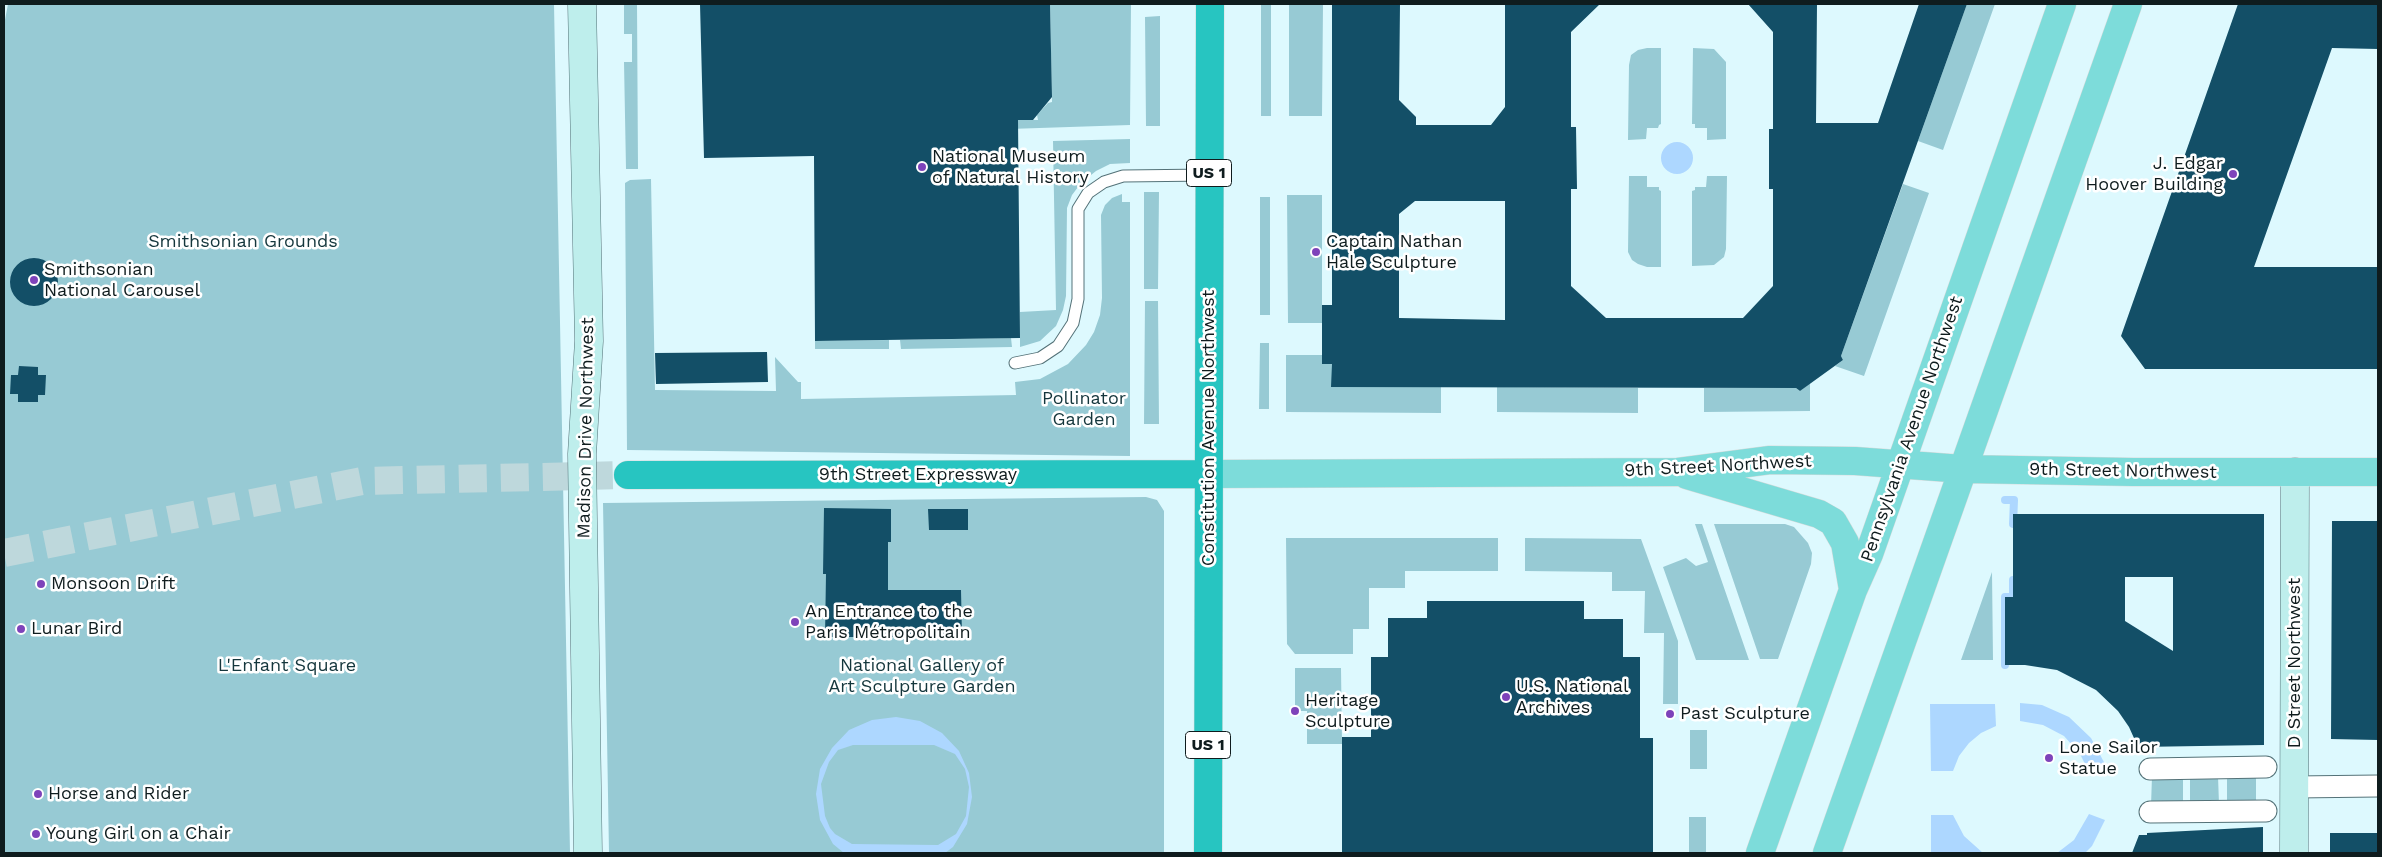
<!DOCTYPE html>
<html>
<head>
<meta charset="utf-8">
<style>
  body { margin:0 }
  #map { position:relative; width:2382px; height:857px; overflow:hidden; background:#ddf9fe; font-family:"Work Sans",sans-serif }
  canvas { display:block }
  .frame { position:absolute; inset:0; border:5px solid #0f1c1e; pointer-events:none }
</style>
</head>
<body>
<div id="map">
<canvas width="2382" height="857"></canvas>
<div class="frame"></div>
</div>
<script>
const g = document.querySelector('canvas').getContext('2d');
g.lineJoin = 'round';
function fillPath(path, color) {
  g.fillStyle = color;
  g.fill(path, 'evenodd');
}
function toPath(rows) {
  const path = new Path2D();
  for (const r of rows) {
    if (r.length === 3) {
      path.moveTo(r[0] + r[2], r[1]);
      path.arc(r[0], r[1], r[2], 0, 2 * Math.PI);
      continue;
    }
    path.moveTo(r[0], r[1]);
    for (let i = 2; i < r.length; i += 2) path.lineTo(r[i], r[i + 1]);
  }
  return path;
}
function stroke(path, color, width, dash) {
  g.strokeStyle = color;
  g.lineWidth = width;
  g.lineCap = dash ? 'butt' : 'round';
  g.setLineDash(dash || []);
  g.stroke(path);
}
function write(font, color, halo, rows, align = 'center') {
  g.font = font + ' "Work Sans",sans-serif';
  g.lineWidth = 5;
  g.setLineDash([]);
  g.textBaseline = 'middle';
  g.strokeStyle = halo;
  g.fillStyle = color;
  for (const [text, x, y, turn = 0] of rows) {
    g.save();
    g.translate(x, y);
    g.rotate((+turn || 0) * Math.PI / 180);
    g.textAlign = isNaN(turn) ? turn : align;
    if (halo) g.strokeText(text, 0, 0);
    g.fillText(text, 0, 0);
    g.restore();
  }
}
const green = toPath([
  [8,4,554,4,570,853,4,853,4,25],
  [624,4,637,4,638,169,626,169,624,62,632,62,632,34,624,34],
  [1050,4,1131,4,1130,125,1009,129,1008,119,1038,120,1037,115,1048,103,1052,102],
  [1261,4,1271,4,1271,116,1261,116],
  [1289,4,1323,4,1322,116,1289,116],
  [1967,4,1995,4,1943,150,1918,141],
  [1160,16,1160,126,1146,126,1145,17],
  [1647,48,1661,48,1661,124,1659,125,1658,128,1647,128,1646,139,1628,140,1629,65,1631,55,1638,50],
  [1693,48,1714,49,1726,62,1726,139,1707,140,1707,128,1695,128,1695,124,1692,124],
  [1130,139,1130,163,1110,164,1096,171,1081,183,1072,195,1067,208,1066,296,1063,310,1056,326,1040,341,1020,347,1020,312,1056,310,1053,141],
  [1629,176,1647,176,1647,187,1659,187,1659,190,1661,191,1661,267,1647,267,1638,264,1632,260,1628,252],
  [1707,176,1727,176,1726,249,1724,257,1714,265,1692,266,1692,191,1695,190,1695,187,1706,187],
  [651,179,655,390,776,391,775,357,798,382,801,382,801,399,1016,395,1015,382,1040,379,1068,364,1086,345,1094,332,1100,315,1102,298,1101,215,1105,205,1112,198,1122,194,1122,202,1130,202,1130,456,627,450,625,183,630,180],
  [1903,184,1929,193,1864,376,1835,366,1843,360,1841,356],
  [1144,192,1159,192,1158,289,1144,289],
  [1287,195,1322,195,1322,323,1288,323],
  [1260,197,1270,197,1270,315,1260,315],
  [1145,301,1158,301,1159,424,1144,424],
  [1011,338,1012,347,901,349,900,340],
  [889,340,889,349,815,349,815,341],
  [1260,343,1269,343,1269,409,1259,409],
  [1286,355,1322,355,1322,364,1332,364,1332,387,1441,387,1441,413,1286,412],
  [1810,383,1810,411,1704,412,1704,388,1796,388,1800,391],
  [1497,387,1638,388,1638,413,1497,412],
  [1146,497,1157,500,1164,511,1164,853,609,853,603,503],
  [1695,524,1702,524,1749,660,1696,660,1663,567,1686,558,1696,566,1708,562],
  [1714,524,1785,524,1794,527,1808,543,1812,553,1811,564,1778,659,1760,659],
  [1286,538,1498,538,1498,571,1405,571,1405,588,1369,588,1369,629,1353,629,1353,654,1295,654,1287,644],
  [1525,538,1641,539,1678,641,1678,704,1663,704,1664,633,1644,633,1645,591,1612,591,1612,572,1525,571],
  [1992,572,1993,660,1961,660],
  [1295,668,1341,668,1342,744,1307,744,1307,711,1295,711],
  [1690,730,1707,730,1707,769,1690,769],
  [2256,775,2256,803,2227,804,2227,776],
  [2152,776,2183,776,2183,805,2151,806],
  [2218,776,2219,804,2190,804,2190,777],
  [1689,817,1706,817,1706,853,1689,853]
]);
const water = toPath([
  [1677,158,16],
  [2020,703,2042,705,2069,717,2091,738,2105,764,2088,770,2080,754,2064,736,2043,725,2020,721],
  [1930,704,1995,704,1996,726,1981,733,1969,743,1959,756,1953,771,1931,771],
  [896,717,920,721,942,733,959,751,969,773,972,797,967,824,953,847,945,853,844,853,833,844,820,820,816,794,820,769,832,748,849,730,872,720],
  [853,745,934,745,955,754,965,769,969,787,966,816,956,834,938,845,852,844,835,834,830,828,825,816,821,784,829,762,838,750],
  [2089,814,2105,820,2092,846,2085,853,2057,853,2074,840],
  [1931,815,1953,815,1964,836,1983,853,1931,853]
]);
const stream = toPath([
  [2005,500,2014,500,2013,524],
  [2005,665,2005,597,2013,597,2013,580]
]);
const building = toPath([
  [700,4,1050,4,1052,97,1033,120,1018,120,1020,338,815,341,814,156,704,158],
  [1332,4,1400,4,1399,100,1416,117,1416,125,1491,125,1505,107,1505,4,1600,4,1571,32,1571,127,1576,127,1577,189,1571,189,1571,286,1606,318,1743,318,1773,286,1773,189,1769,189,1769,129,1773,129,1773,32,1748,4,1817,4,1816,123,1878,123,1919,4,1967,4,1841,356,1843,360,1800,391,1796,388,1331,387,1332,364,1322,364,1322,305,1332,305],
  [1415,201,1505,201,1505,320,1399,318,1399,214],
  [2238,4,2378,4,2378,49,2332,48,2254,267,2378,267,2378,369,2145,369,2121,336],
  [34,282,24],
  [767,352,768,382,656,384,655,353],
  [19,366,38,367,38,375,46,375,45,395,38,395,38,402,18,402,18,394,10,394,11,375,18,375],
  [824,508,891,509,891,542,888,542,888,590,961,590,962,637,825,637,826,574,823,574],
  [928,509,968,509,968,530,929,530],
  [2013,514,2264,514,2264,745,2138,747,2129,727,2118,711,2096,690,2057,670,2025,665,2005,665,2005,597,2013,597],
  [2125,577,2173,577,2173,651,2125,621],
  [2332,521,2378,521,2378,740,2331,739],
  [1427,601,1584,601,1584,619,1623,619,1623,657,1640,657,1640,738,1653,738,1653,853,1342,853,1342,737,1371,737,1371,657,1388,657,1388,618,1427,618],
  [2263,827,2263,853,2132,853,2139,835,2147,835,2147,833],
  [2330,833,2378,833,2378,853,2330,853]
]);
const highwayTunnel = toPath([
  [4,553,362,481,628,475]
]);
const lane = toPath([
  [1015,363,1040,358,1058,346,1073,323,1078,299,1078,209,1088,193,1104,182,1123,176,1209,175]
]);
const street = toPath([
  [2150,769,2266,767],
  [2295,787,2378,786],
  [2150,812,2266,811]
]);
const secondary = toPath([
  [582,4,589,341,582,454,588,853],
  [2294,853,2295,472]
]);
const primary = toPath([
  [1208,474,1678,472,1770,460,1855,461,1963,469,2133,472,2378,472],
  [1687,475,1819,514,1833,522,1845,543,1853,590],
  [1760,853,1853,590,1869,554,2062,4],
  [1827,853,2128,4]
]);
const highway = toPath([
  [628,475,1208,474],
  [1208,853,1210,4]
]);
const markers = [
  [922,167,5,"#7e43ba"],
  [2233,174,5,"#7e43ba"],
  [1316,252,5,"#7e43ba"],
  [34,280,5,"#7e43ba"],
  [41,584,5,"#7e43ba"],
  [795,622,5,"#7e43ba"],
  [21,629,5,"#7e43ba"],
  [1506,697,5,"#7e43ba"],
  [1295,711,5,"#7e43ba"],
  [1670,714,5,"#7e43ba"],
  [2049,758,5,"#7e43ba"],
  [38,794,5,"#7e43ba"],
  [36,834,5,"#7e43ba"]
];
const shields = [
  [1209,173,45],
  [1208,745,45]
];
const shieldNames = [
  ["US 1",1209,173],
  ["US 1",1208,745]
];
const poiNames = [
  ["National Museum",932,157],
  ["of Natural History",932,178],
  ["J. Edgar",2223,164,"right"],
  ["Hoover Building",2223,185,"right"],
  ["Captain Nathan",1326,242],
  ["Hale Sculpture",1326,263],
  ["Smithsonian",44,270],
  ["National Carousel",44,291],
  ["Monsoon Drift",51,584],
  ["An Entrance to the",805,612],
  ["Paris Métropolitain",805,633],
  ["Lunar Bird",31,629],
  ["U.S. National",1516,687],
  ["Archives",1516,708],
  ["Heritage",1305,701],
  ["Sculpture",1305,722],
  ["Past Sculpture",1680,714],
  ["Lone Sailor",2059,748],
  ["Statue",2059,769],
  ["Horse and Rider",48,794],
  ["Young Girl on a Chair",46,834]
];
const parkNames = [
  ["Smithsonian Grounds",243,242],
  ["Pollinator",1084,399],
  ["Garden",1084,420],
  ["L'Enfant Square",287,666],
  ["National Gallery of",922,666],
  ["Art Sculpture Garden",922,687]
];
const streetNames = [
  ["Madison Drive Northwest",586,428,-89],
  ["Constitution Avenue Northwest",1209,428,-90],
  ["Pennsylvania Avenue Northwest",1912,429,-71],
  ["9th Street Northwest",1718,466,-3],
  ["9th Street Northwest",2123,471,1],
  ["9th Street Expressway",918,475],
  ["D Street Northwest",2295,663,-90]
];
fillPath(green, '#97cad4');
fillPath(water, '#add7ff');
stroke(stream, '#add7ff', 8);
fillPath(building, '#134f67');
stroke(highwayTunnel, '#bed8dc', 28, [28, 14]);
stroke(lane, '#547278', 13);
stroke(street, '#547278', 23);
stroke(secondary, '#547278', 29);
stroke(primary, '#d9dbdb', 29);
stroke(highway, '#d9dbdb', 29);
stroke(lane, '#fff', 11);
stroke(street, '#fff', 21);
stroke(secondary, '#beeeec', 28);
stroke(primary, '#7ddcda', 28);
stroke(highway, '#27c5c1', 28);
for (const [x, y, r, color] of markers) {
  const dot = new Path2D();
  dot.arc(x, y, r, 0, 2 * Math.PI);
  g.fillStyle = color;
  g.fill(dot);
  stroke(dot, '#fff', 2);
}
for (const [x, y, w] of shields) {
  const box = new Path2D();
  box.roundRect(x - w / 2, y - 13.5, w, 27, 4);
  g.fillStyle = '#fff';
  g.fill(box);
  stroke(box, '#0f1c1e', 1);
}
write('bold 16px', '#0f1c1e', null, shieldNames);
write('18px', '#0f1c1e', '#fff', poiNames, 'left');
write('18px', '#14363c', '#fff', parkNames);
write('18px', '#0f1c1e', '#fff', streetNames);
</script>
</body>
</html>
